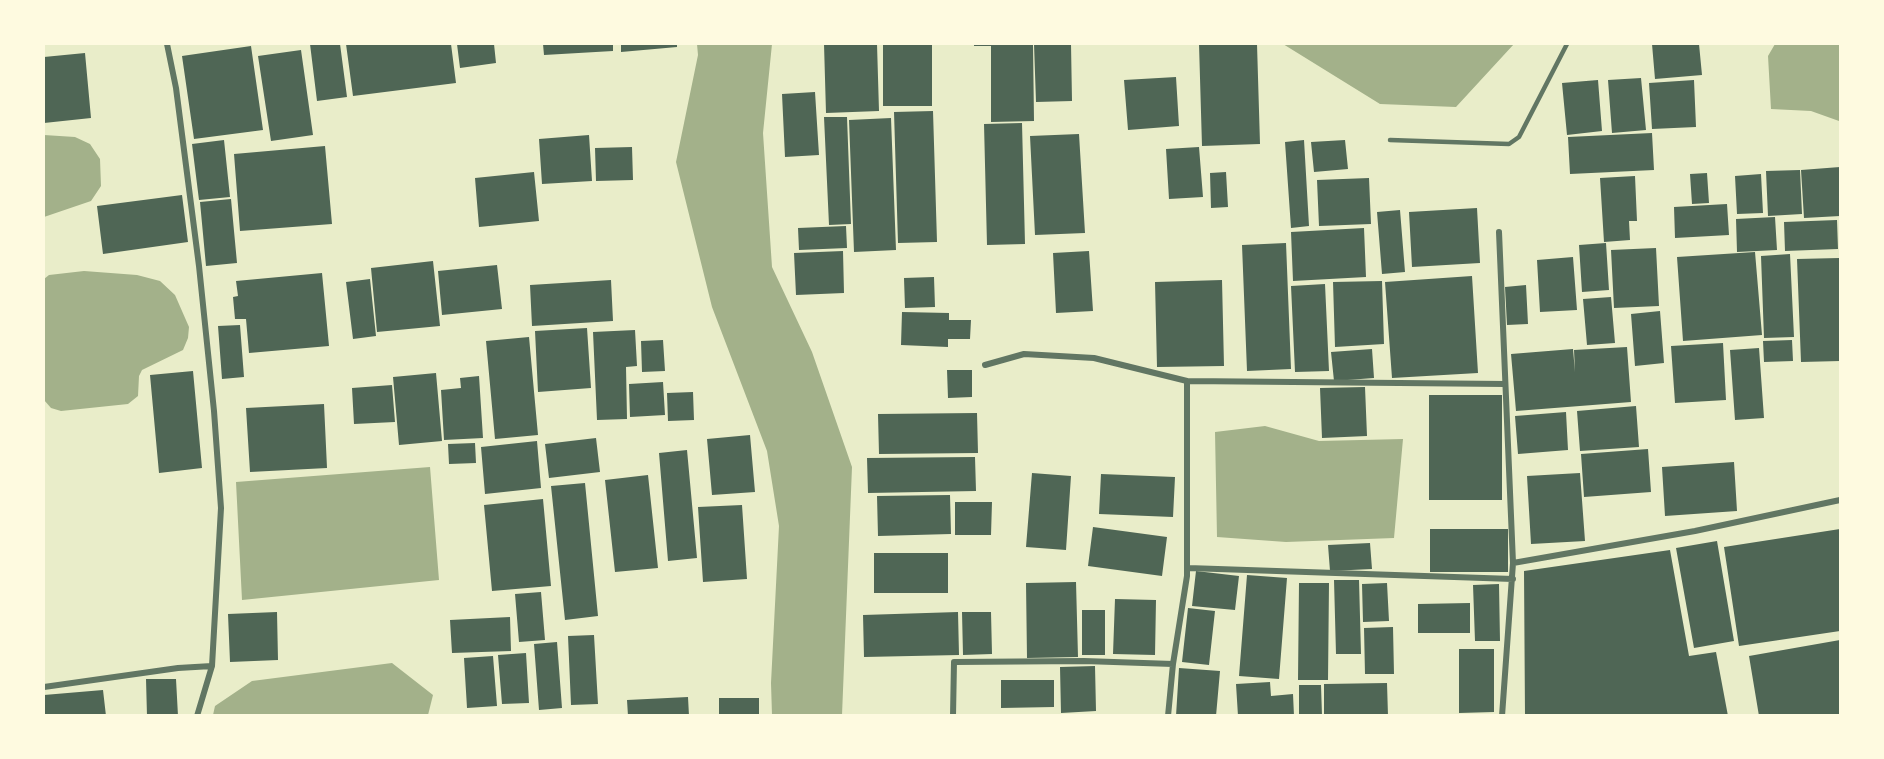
<!DOCTYPE html>
<html>
<head>
<meta charset="utf-8">
<style>
  body { margin:0 }
  #map { position:relative; width:1884px; height:759px; overflow:hidden; background:#e9edc9; font-family:"Archivo Narrow",sans-serif }
  canvas { display:block }
  .frame { position:absolute; inset:0; border:45px solid #fefae0; pointer-events:none }
</style>
</head>
<body>
<div id="map">
<canvas width="1884" height="759"></canvas>
<div class="frame"></div>
</div>
<script>
const g = document.querySelector('canvas').getContext('2d');
g.lineJoin = 'round';
function fillPath(path, color) {
  g.fillStyle = color;
  g.fill(path, 'evenodd');
}
function toPath(rows) {
  const path = new Path2D();
  for (const r of rows) {
    path.moveTo(r[0], r[1]);
    for (let i = 2; i < r.length; i += 2) path.lineTo(r[i], r[i + 1]);
  }
  return path;
}
function stroke(path, color, width, dash) {
  g.strokeStyle = color;
  g.lineWidth = width;
  g.lineCap = dash ? 'butt' : 'round';
  g.setLineDash(dash || []);
  g.stroke(path);
}
const water = toPath([
  [697,44,772,44,763,133,772,267,812,352,852,467,842,715,772,715,771,683,779,526,767,451,712,307,676,162,698,55],
  [1283,44,1514,44,1456,107,1380,104],
  [1775,44,1840,44,1840,119,1839,121,1811,111,1771,109,1768,56],
  [44,135,75,137,90,144,100,159,101,186,91,201,44,217],
  [84,271,137,275,160,281,175,295,189,327,188,338,183,350,142,370,139,376,138,396,128,404,61,411,51,408,44,400,44,279,49,275],
  [1265,426,1319,441,1403,439,1394,538,1286,542,1217,537,1215,432],
  [430,467,439,580,242,600,236,482],
  [392,663,433,695,428,715,213,715,215,706,252,681]
]);
const building = toPath([
  [310,44,340,44,347,97,317,101],
  [346,44,451,44,456,83,353,96],
  [457,44,494,44,496,63,460,68],
  [543,44,613,44,613,51,544,55],
  [621,44,677,44,677,47,621,52],
  [824,44,877,44,879,111,826,113],
  [883,44,932,44,932,106,883,106],
  [974,44,1033,44,1034,121,991,122,991,46,974,46],
  [1034,44,1071,44,1072,101,1036,102],
  [1199,44,1257,44,1260,144,1202,146],
  [1652,44,1699,44,1702,75,1655,79],
  [251,46,263,130,194,139,182,56],
  [301,50,313,135,271,141,258,56],
  [85,53,91,118,44,123,44,57],
  [1176,77,1179,126,1128,130,1124,80],
  [1641,78,1646,130,1612,133,1608,80],
  [1598,80,1602,131,1567,135,1562,83],
  [1694,80,1696,127,1652,129,1649,83],
  [815,92,819,155,785,157,782,94],
  [933,111,937,242,898,243,894,112],
  [824,117,847,117,851,224,829,225],
  [891,118,896,250,854,252,849,120],
  [1022,123,1025,244,987,245,984,124],
  [1652,133,1654,170,1570,174,1568,137],
  [1079,134,1085,233,1035,235,1030,136],
  [589,135,592,181,542,184,539,139],
  [224,140,230,197,199,200,192,144],
  [1304,140,1309,226,1291,228,1285,142],
  [1345,140,1348,169,1314,172,1311,142],
  [325,146,332,224,240,231,234,154],
  [632,147,633,180,596,181,595,148],
  [1199,147,1203,197,1169,199,1166,149],
  [1840,167,1840,216,1804,218,1801,170],
  [1800,170,1802,214,1768,216,1766,171],
  [534,172,539,221,479,227,475,178],
  [1226,172,1228,207,1211,208,1210,173],
  [1707,173,1709,203,1692,204,1690,174],
  [1761,174,1763,213,1737,214,1735,176],
  [1635,176,1637,221,1629,221,1630,240,1604,242,1600,178],
  [1369,178,1371,224,1319,226,1317,180],
  [182,195,188,242,103,254,97,206],
  [231,199,237,263,206,266,200,202],
  [1727,204,1729,235,1675,238,1674,207],
  [1477,208,1480,263,1412,267,1409,212],
  [1400,210,1405,272,1382,274,1377,212],
  [1775,217,1777,250,1737,252,1736,219],
  [1837,220,1838,249,1785,251,1784,222],
  [846,226,847,248,799,250,798,228],
  [1364,228,1366,277,1293,281,1291,232],
  [1286,243,1291,369,1247,371,1242,245],
  [1606,243,1609,290,1582,292,1579,245],
  [1656,248,1659,306,1614,308,1611,250],
  [843,251,844,293,796,295,794,253],
  [1089,251,1093,311,1056,313,1053,253],
  [1755,252,1762,335,1683,341,1677,257],
  [1790,254,1794,337,1764,338,1761,256],
  [1573,257,1577,310,1540,312,1537,260],
  [1839,258,1840,361,1801,362,1797,259],
  [433,261,440,326,377,332,371,268],
  [497,265,502,309,442,315,438,271],
  [322,273,329,346,249,353,246,319,235,319,233,297,238,296,236,281],
  [1472,276,1478,373,1392,378,1385,282],
  [934,277,935,307,905,308,904,278],
  [370,279,376,336,353,339,346,282],
  [611,280,613,321,532,326,530,285],
  [1222,280,1224,366,1157,367,1155,282],
  [1382,281,1384,344,1335,347,1333,282],
  [1325,284,1329,371,1295,372,1291,286],
  [1526,285,1528,324,1507,325,1505,287],
  [1611,297,1615,343,1587,345,1583,299],
  [1660,311,1664,363,1635,366,1631,314],
  [902,312,949,313,949,320,971,320,970,339,948,339,948,347,901,345],
  [240,325,244,377,222,379,218,326],
  [587,328,591,388,538,392,535,331],
  [635,330,637,366,626,367,627,419,597,420,593,332],
  [529,337,538,435,495,439,486,341],
  [663,340,665,371,642,372,641,341],
  [1792,340,1793,361,1764,362,1763,341],
  [1723,343,1726,400,1675,403,1671,346],
  [1627,347,1631,402,1516,411,1511,354,1573,349,1575,372,1574,350],
  [1759,348,1764,418,1735,420,1730,350],
  [1372,349,1374,378,1334,381,1331,352],
  [947,370,972,370,972,397,948,398],
  [193,371,202,468,159,473,150,375],
  [436,373,442,441,399,445,393,377],
  [479,376,483,438,444,440,441,390,461,388,460,378],
  [663,382,665,415,630,417,629,384],
  [392,385,395,422,354,424,352,388],
  [1365,387,1367,436,1322,438,1320,388],
  [693,392,694,420,668,421,667,393],
  [1429,395,1502,395,1502,500,1429,500],
  [324,404,327,468,250,472,246,408],
  [1636,406,1639,447,1580,451,1577,411],
  [1566,412,1568,450,1518,454,1515,416],
  [977,413,978,453,879,454,878,414],
  [750,435,755,492,712,495,707,439],
  [596,438,600,472,549,478,545,444],
  [537,441,541,488,485,494,481,447],
  [475,443,476,463,449,464,448,444],
  [1648,449,1651,492,1584,497,1581,454],
  [687,450,697,558,668,561,659,453],
  [975,457,976,491,868,493,867,458],
  [1734,462,1737,511,1665,516,1662,467],
  [1032,473,1071,476,1066,550,1026,547],
  [1580,473,1585,541,1531,544,1527,476],
  [1101,474,1175,477,1173,517,1099,514],
  [648,475,658,568,615,572,605,480],
  [585,483,598,616,565,620,551,486],
  [950,495,951,534,878,536,877,496],
  [543,499,551,586,492,591,484,505],
  [955,502,992,502,991,535,955,535],
  [742,505,747,579,703,582,698,507],
  [1093,527,1167,537,1162,576,1088,566],
  [1430,529,1508,529,1508,572,1430,572],
  [1840,529,1840,631,1739,646,1724,547],
  [1717,541,1734,641,1694,648,1676,548],
  [1370,543,1372,569,1330,571,1328,545],
  [1670,550,1689,656,1716,652,1728,716,1525,716,1524,571],
  [874,553,948,553,948,593,874,593],
  [1196,571,1239,576,1235,610,1192,606],
  [1247,575,1287,578,1279,679,1239,676],
  [1334,580,1359,580,1361,654,1336,654],
  [1076,582,1078,657,1027,658,1026,583],
  [1299,583,1329,583,1328,680,1298,680],
  [1387,583,1389,621,1363,622,1362,584],
  [1499,584,1500,641,1475,641,1473,585],
  [541,592,545,640,519,642,515,594],
  [1115,599,1156,600,1155,655,1113,654],
  [1470,603,1470,633,1418,633,1418,604],
  [1188,608,1215,611,1209,665,1182,662],
  [1082,610,1105,610,1105,655,1082,655],
  [277,612,278,660,230,662,228,614],
  [958,612,959,655,864,657,863,615],
  [962,612,991,612,992,654,963,655],
  [510,617,511,651,452,653,450,620],
  [1393,627,1394,674,1365,674,1364,628],
  [594,635,598,704,571,705,568,636],
  [1840,640,1840,716,1759,716,1749,656],
  [557,642,562,708,539,710,534,644],
  [1459,649,1494,649,1494,712,1459,713],
  [526,653,529,703,502,704,498,655],
  [493,656,497,706,467,708,464,658],
  [1095,666,1096,711,1061,713,1060,667],
  [1179,668,1220,671,1216,716,1176,716],
  [146,679,176,679,178,716,147,716],
  [1001,680,1054,680,1054,707,1001,708],
  [1270,682,1271,696,1293,694,1294,716,1238,716,1236,684],
  [1387,683,1388,716,1324,716,1324,684],
  [1299,685,1321,685,1322,716,1299,716],
  [103,690,106,716,44,716,44,695],
  [688,697,689,716,628,716,627,700],
  [719,698,759,698,759,716,719,716]
]);
const service = toPath([
  [1390,140,1509,144,1519,137,1567,44]
]);
const minor = toPath([
  [1499,232,1513,563,1502,716],
  [985,365,1024,354,1094,358,1187,381],
  [1513,563,1695,531,1840,500],
  [1188,568,1513,579],
  [44,687,178,668,212,666,221,508,214,411,199,266,176,88,167,44],
  [197,716,212,666],
  [953,716,954,662,1084,661,1173,664],
  [1168,716,1173,664,1187,576,1187,381,1505,384]
]);
fillPath(water, '#a3b18a');
fillPath(building, '#4f6655');
stroke(service, '#617663', 4.5);
stroke(minor, '#617663', 6);
</script>
</body>
</html>
